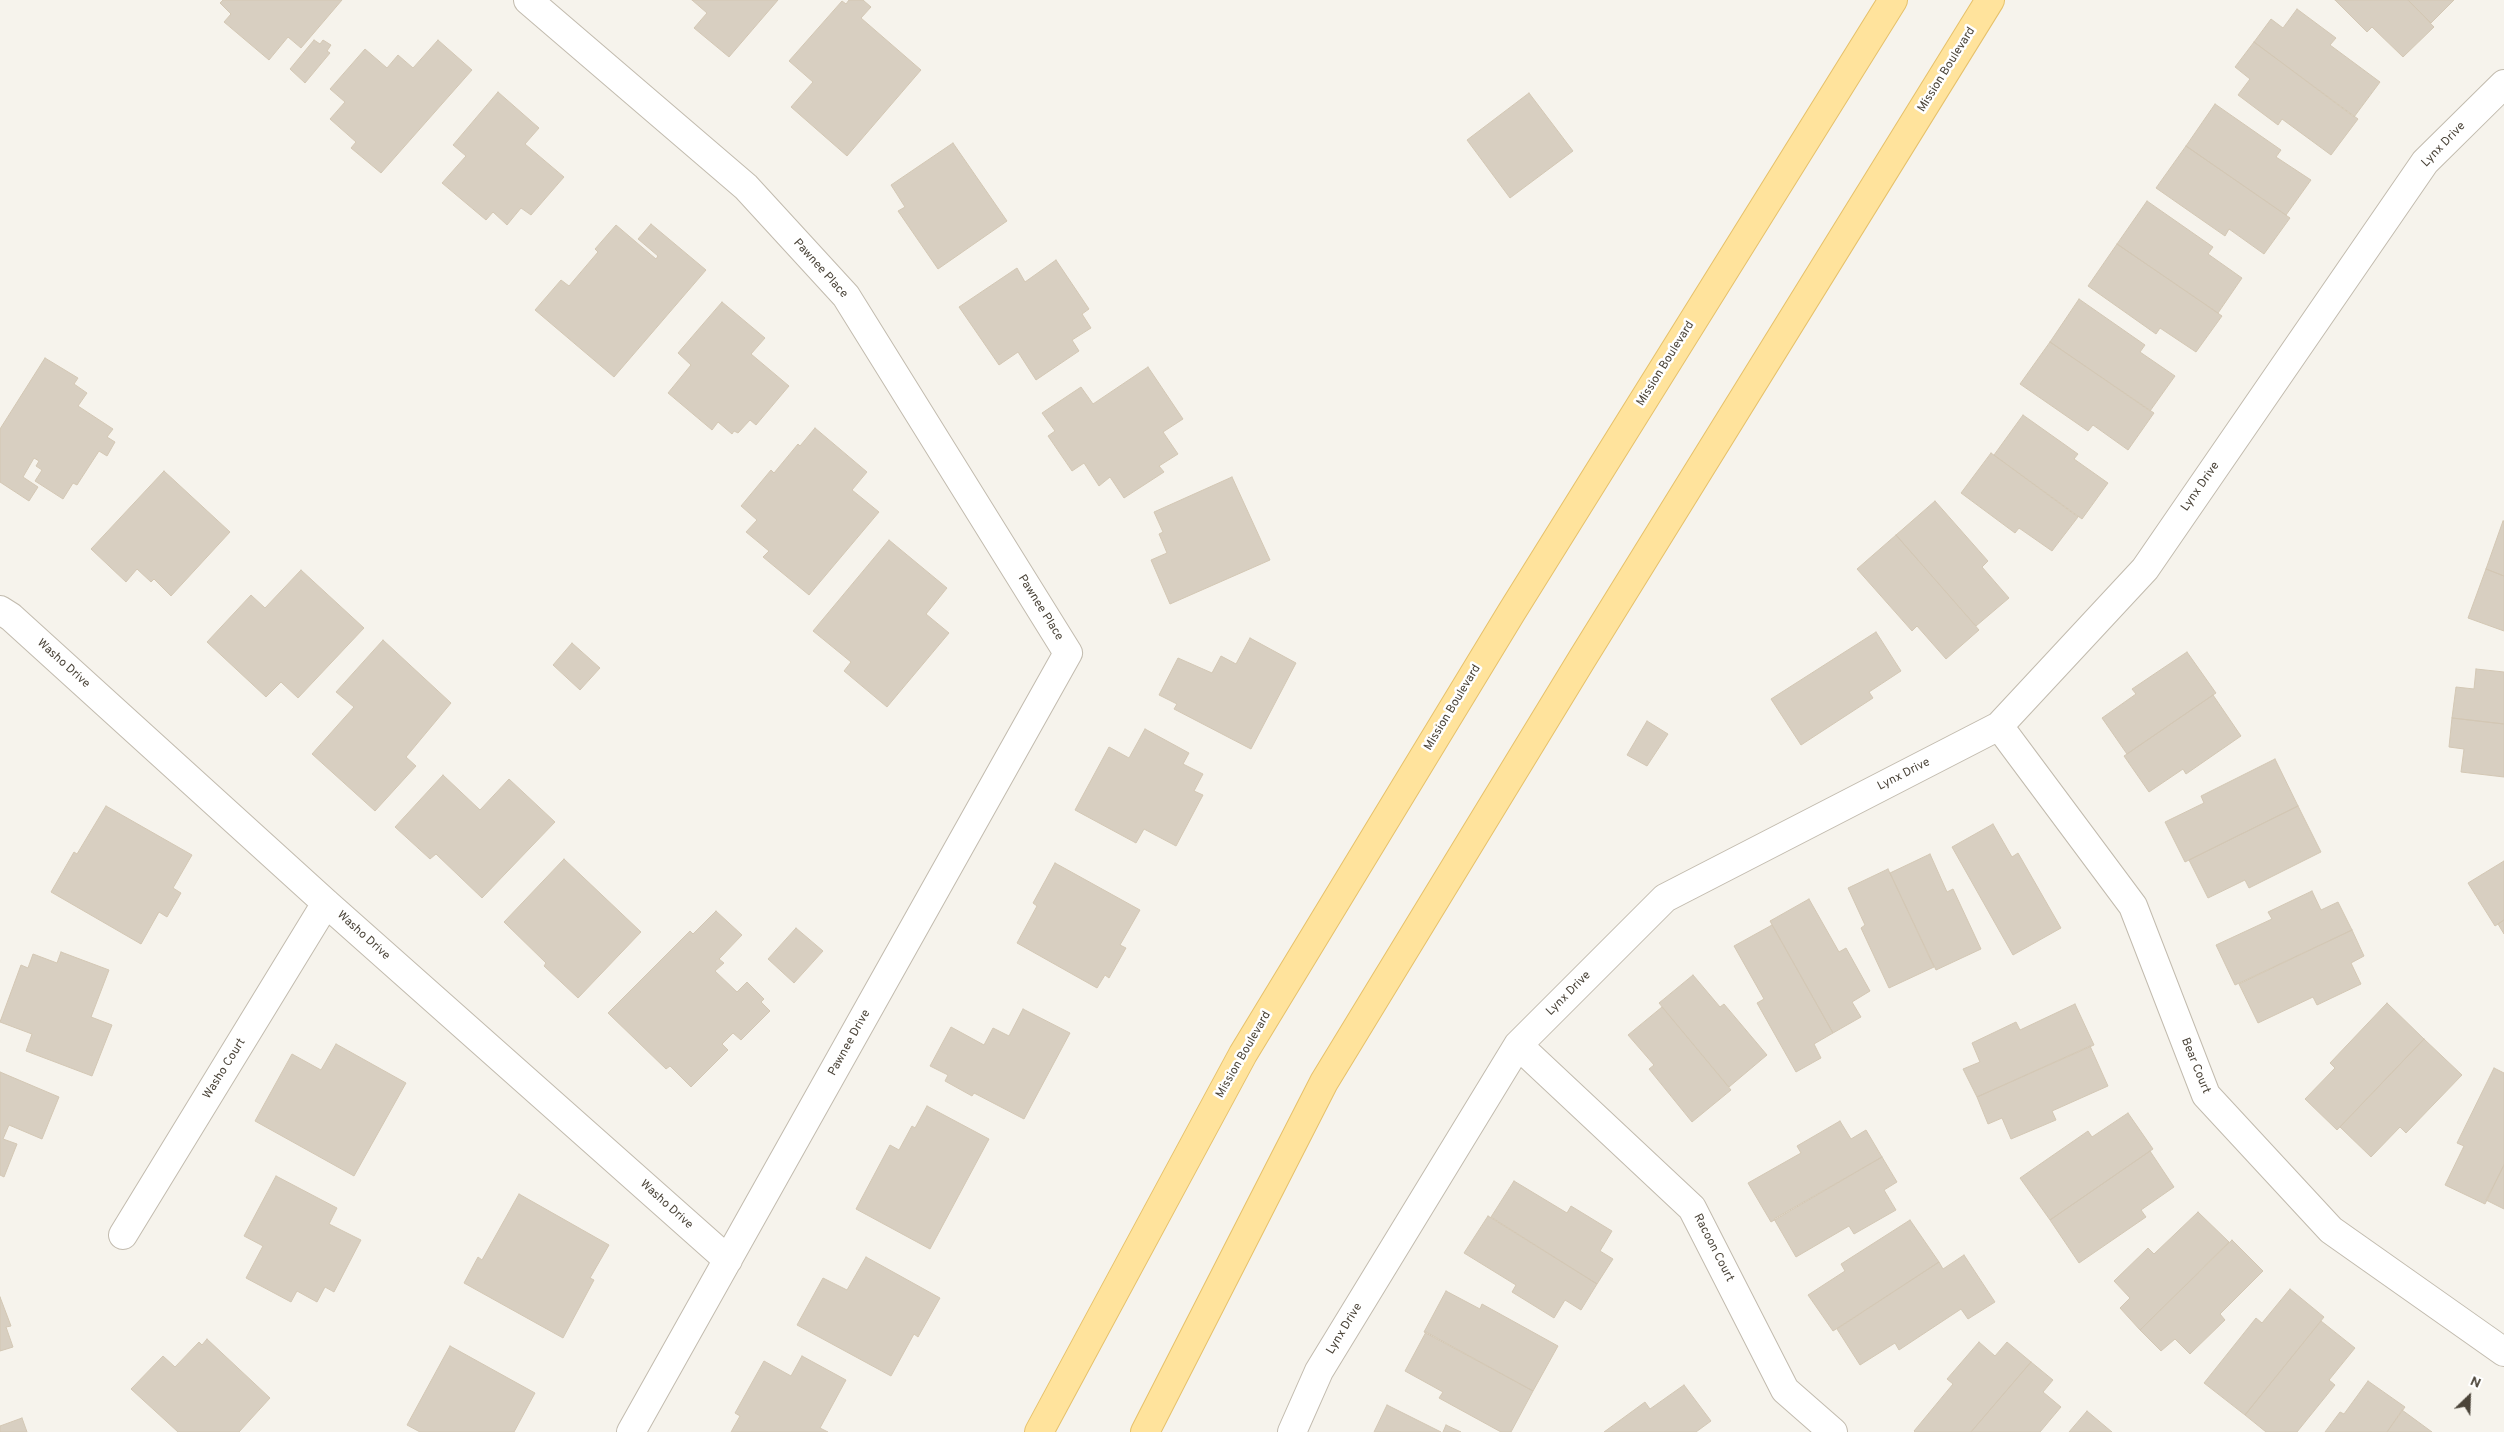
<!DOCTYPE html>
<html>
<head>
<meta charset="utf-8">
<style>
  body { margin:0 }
  #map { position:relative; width:2504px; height:1432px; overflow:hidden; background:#f6f3ec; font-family:Overpass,sans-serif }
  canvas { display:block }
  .north { position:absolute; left:2444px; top:1372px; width:50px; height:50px; -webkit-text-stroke:4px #fff; paint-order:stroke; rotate:24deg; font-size:14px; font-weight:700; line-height:20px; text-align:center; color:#4b4439 }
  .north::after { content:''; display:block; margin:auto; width:18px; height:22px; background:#4b4439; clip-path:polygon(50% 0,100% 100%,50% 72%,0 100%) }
</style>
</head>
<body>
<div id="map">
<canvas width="2504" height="1432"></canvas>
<div class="north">N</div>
</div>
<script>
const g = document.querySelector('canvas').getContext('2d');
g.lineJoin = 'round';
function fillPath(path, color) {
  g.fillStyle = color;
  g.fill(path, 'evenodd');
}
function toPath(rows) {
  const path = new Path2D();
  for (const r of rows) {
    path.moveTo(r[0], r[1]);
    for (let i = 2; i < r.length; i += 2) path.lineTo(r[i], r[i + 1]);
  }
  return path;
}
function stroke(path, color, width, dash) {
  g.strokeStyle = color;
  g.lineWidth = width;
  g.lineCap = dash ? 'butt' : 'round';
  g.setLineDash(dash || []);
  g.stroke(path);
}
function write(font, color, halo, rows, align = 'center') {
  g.font = font + ' Overpass,sans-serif';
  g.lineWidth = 5;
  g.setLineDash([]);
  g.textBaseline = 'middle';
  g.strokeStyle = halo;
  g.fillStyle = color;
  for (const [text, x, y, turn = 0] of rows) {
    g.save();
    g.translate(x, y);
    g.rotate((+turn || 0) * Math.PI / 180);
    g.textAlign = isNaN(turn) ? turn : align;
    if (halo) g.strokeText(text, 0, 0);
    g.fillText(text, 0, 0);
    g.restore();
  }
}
const building = toPath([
  [223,0,342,0,301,48,288,37,269,60,224,22,231,14,220,3,223,0],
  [692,0,778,0,729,57,694,28,707,13,692,0],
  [849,0,863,0,871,7,861,18,921,70,847,156,791,107,813,82,789,61,842,1,846,4,849,0],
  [2335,0,2408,0,2434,27,2403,57,2372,27,2367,32,2335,0],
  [2408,0,2454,0,2431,23,2408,0],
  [2297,9,2336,38,2330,45,2380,82,2354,117,2254,42,2271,19,2283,28,2297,9],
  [314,40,320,44,323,40,331,45,327,51,330,53,305,83,290,69,314,40],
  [438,40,472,70,381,173,351,148,356,142,330,119,345,102,330,89,365,49,387,68,398,55,413,68,438,40],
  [2254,42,2358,119,2331,155,2282,119,2278,125,2238,95,2250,79,2235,67,2254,42],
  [498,92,539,128,525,144,564,177,531,215,521,208,507,225,493,212,486,220,442,183,466,156,453,145,498,92],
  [1529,93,1573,151,1510,198,1467,140,1529,93],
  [2215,104,2281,150,2276,157,2311,180,2286,215,2186,146,2215,104],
  [953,143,1007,221,938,269,898,211,905,207,891,185,953,143],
  [2186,146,2290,218,2264,254,2229,229,2225,236,2156,188,2186,146],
  [2147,201,2213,247,2208,254,2242,278,2218,313,2117,244,2147,201],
  [651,224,706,270,614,377,535,310,561,280,569,286,598,252,595,249,616,225,656,259,658,256,638,239,651,224],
  [2117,244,2222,316,2196,352,2160,328,2156,334,2088,286,2117,244],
  [1056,260,1089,309,1082,314,1091,328,1072,340,1079,351,1036,380,1018,352,999,365,959,307,1017,268,1025,282,1056,260],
  [2079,299,2145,345,2140,352,2175,376,2150,411,2050,342,2079,299],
  [722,302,765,338,751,354,789,386,756,425,750,420,738,433,734,431,732,434,718,422,712,430,668,393,691,365,678,353,722,302],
  [2050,342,2154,413,2128,450,2093,425,2088,431,2020,384,2050,342],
  [45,358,78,378,74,384,87,393,78,406,113,429,107,437,115,442,107,456,99,451,77,485,73,483,63,499,35,481,42,470,36,466,39,461,34,458,23,477,38,487,29,501,0,482,0,429,45,358],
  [1148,367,1183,419,1163,432,1178,454,1159,466,1164,472,1124,498,1110,477,1099,486,1084,463,1072,471,1048,436,1055,431,1042,413,1081,387,1093,404,1148,367],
  [2023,415,2078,454,2074,459,2108,483,2082,519,1994,455,2023,415],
  [815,428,867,472,852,490,879,512,809,595,763,557,769,551,746,532,757,520,741,506,771,470,774,473,798,444,800,446,815,428],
  [1991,453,2078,517,2052,551,2019,528,2015,533,1961,493,1991,453],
  [164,471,230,532,171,596,154,579,151,582,137,569,126,582,91,549,164,471],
  [1232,477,1270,560,1170,604,1151,560,1167,553,1159,534,1163,532,1154,512,1232,477],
  [1935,501,1988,561,1982,567,2009,598,1976,626,1896,535,1935,501],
  [2503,521,2504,521,2504,576,2486,569,2503,521],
  [1896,535,1979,630,1946,659,1917,626,1912,631,1857,569,1896,535],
  [889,540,947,588,926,614,949,633,887,707,844,671,851,662,813,631,889,540],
  [2486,569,2504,576,2504,631,2468,618,2486,569],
  [301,570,364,628,298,698,281,682,266,697,207,642,251,595,265,608,301,570],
  [1876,632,1901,671,1869,692,1873,698,1801,745,1771,699,1876,632],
  [1250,638,1296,663,1251,749,1174,709,1177,704,1159,695,1178,658,1212,673,1221,656,1236,664,1250,638],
  [383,640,451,703,406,757,416,766,375,811,312,754,354,707,336,692,383,640],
  [572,643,600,668,580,690,553,665,572,643],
  [2187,652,2216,693,2127,754,2102,718,2136,694,2132,689,2187,652],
  [2476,669,2504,672,2504,724,2452,718,2456,687,2474,689,2476,669],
  [2213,695,2241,736,2186,774,2183,769,2149,792,2124,756,2213,695],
  [2452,718,2504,724,2504,777,2461,772,2464,749,2449,747,2452,718],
  [1647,721,1668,734,1647,766,1627,755,1647,721],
  [1145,729,1189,753,1183,764,1203,774,1194,791,1203,795,1176,846,1144,829,1136,843,1075,810,1109,747,1129,758,1145,729],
  [2275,759,2298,806,2185,862,2165,822,2204,803,2201,796,2275,759],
  [443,775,480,810,509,779,555,822,482,898,436,854,430,859,395,827,443,775],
  [106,806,192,855,173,888,181,893,167,917,159,912,141,944,51,892,74,852,77,854,106,806],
  [2298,806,2321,852,2249,888,2245,880,2208,898,2189,860,2298,806],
  [1993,824,2012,857,2018,853,2061,928,2013,955,1952,847,1993,824],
  [1930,854,1947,892,1953,889,1981,949,1936,970,1890,873,1930,854],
  [564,859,641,932,578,998,544,966,546,963,504,922,564,859],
  [2504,861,2504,920,2495,926,2468,883,2504,861],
  [1055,863,1140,910,1120,945,1126,948,1109,978,1105,975,1097,988,1017,943,1037,906,1033,903,1055,863],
  [1888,869,1934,967,1889,988,1861,928,1865,925,1848,888,1888,869],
  [2312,891,2321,910,2338,902,2352,930,2235,985,2216,945,2272,919,2268,912,2312,891],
  [1809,899,1839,952,1846,948,1870,991,1852,1002,1861,1017,1833,1033,1770,921,1809,899],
  [716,911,742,935,719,959,724,963,715,971,737,992,747,982,764,999,761,1002,770,1011,741,1040,733,1033,722,1044,728,1050,691,1087,670,1066,666,1069,608,1013,690,931,693,934,716,911],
  [2504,920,2504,934,2498,924,2504,920],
  [1772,925,1833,1033,1814,1044,1821,1058,1796,1072,1757,1003,1764,999,1734,946,1772,925],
  [796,928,823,951,794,983,768,959,796,928],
  [2352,930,2364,956,2351,963,2361,984,2317,1005,2313,997,2258,1023,2239,984,2352,930],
  [61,952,109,970,91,1017,112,1025,92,1076,26,1051,32,1034,0,1022,21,965,28,968,33,954,57,963,61,952],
  [1693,975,1720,1007,1724,1004,1767,1055,1729,1087,1659,1003,1693,975],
  [2387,1003,2424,1039,2337,1130,2305,1099,2335,1068,2330,1063,2387,1003],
  [2075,1004,2094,1045,1977,1097,1963,1069,1980,1062,1972,1043,2016,1022,2020,1030,2075,1004],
  [1662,1007,1731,1090,1692,1122,1649,1069,1654,1065,1628,1035,1662,1007],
  [1023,1009,1070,1033,1024,1119,974,1093,972,1096,945,1081,948,1075,930,1066,951,1027,984,1045,993,1028,1009,1036,1023,1009],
  [2424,1039,2462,1075,2406,1133,2400,1127,2371,1157,2340,1127,2424,1039],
  [336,1044,406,1083,354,1176,255,1121,292,1054,321,1070,336,1044],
  [2090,1046,2108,1086,2052,1111,2056,1120,2011,1139,2002,1118,1988,1124,1977,1097,2090,1046],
  [2494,1068,2504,1073,2504,1165,2485,1204,2445,1185,2464,1146,2457,1143,2494,1068],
  [0,1072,59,1097,42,1139,9,1125,3,1139,17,1144,4,1177,0,1175,0,1072],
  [927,1106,989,1139,930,1249,856,1209,890,1145,899,1150,912,1126,915,1128,927,1106],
  [2128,1113,2153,1149,2050,1220,2020,1178,2088,1131,2092,1137,2128,1113],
  [1840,1121,1851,1139,1866,1130,1882,1157,1771,1222,1748,1183,1801,1153,1797,1146,1840,1121],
  [2150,1151,2174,1187,2141,1210,2146,1217,2079,1263,2050,1220,2150,1151],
  [1882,1157,1897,1182,1884,1190,1896,1210,1854,1234,1849,1226,1796,1257,1774,1219,1882,1157],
  [2504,1165,2504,1209,2486,1200,2504,1165],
  [276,1176,337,1208,329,1224,361,1240,334,1292,325,1287,317,1302,297,1291,291,1302,246,1278,263,1246,244,1236,276,1176],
  [1514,1181,1567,1213,1571,1206,1612,1231,1600,1251,1613,1259,1597,1284,1491,1217,1514,1181],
  [519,1194,609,1245,590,1278,594,1280,563,1338,464,1283,478,1257,482,1260,519,1194],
  [2198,1212,2229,1242,2140,1330,2120,1308,2130,1298,2114,1281,2148,1248,2154,1254,2198,1212],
  [1488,1216,1597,1284,1581,1310,1565,1300,1554,1318,1512,1292,1516,1285,1464,1253,1488,1216],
  [1910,1220,1939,1262,1833,1331,1808,1295,1845,1271,1841,1264,1910,1220],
  [2232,1240,2263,1271,2220,1314,2225,1320,2190,1354,2175,1339,2161,1351,2140,1330,2232,1240],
  [1964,1255,1995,1302,1968,1319,1961,1309,1899,1350,1895,1343,1860,1365,1837,1329,1939,1262,1943,1269,1964,1255],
  [866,1257,940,1298,918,1337,914,1334,891,1376,797,1325,823,1278,847,1290,866,1257],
  [2290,1289,2324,1317,2245,1415,2204,1383,2256,1318,2262,1323,2290,1289],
  [1446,1291,1480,1309,1482,1304,1558,1346,1533,1391,1424,1332,1446,1291],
  [0,1297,11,1326,6,1327,13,1347,0,1351,0,1297],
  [2321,1321,2355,1348,2329,1380,2335,1385,2297,1432,2266,1432,2245,1415,2321,1321],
  [1426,1332,1533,1391,1511,1432,1501,1432,1439,1398,1443,1392,1405,1371,1426,1332],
  [207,1339,270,1398,239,1432,178,1432,131,1389,163,1356,175,1367,199,1342,202,1345,207,1339],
  [1979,1342,1995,1356,2007,1342,2031,1362,1971,1432,1915,1432,1914,1431,1953,1384,1947,1379,1979,1342],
  [450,1346,535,1393,514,1432,420,1432,407,1425,450,1346],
  [802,1356,846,1380,820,1428,828,1432,731,1432,740,1416,735,1413,764,1361,791,1376,802,1356],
  [2031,1362,2053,1380,2043,1392,2061,1407,2040,1432,1971,1432,2031,1362],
  [2368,1381,2405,1407,2387,1432,2325,1432,2340,1412,2344,1414,2368,1381],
  [1684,1385,1711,1421,1696,1432,1604,1432,1645,1402,1650,1409,1684,1385],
  [1387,1405,1441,1432,1374,1432,1387,1405],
  [2402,1410,2432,1432,2387,1432,2402,1410],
  [2087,1411,2112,1432,2069,1432,2087,1411],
  [22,1418,27,1432,0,1432,0,1426,22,1418],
  [1446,1425,1461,1432,1443,1432,1446,1425]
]);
const street = toPath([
  [528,0,746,187,846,296,1068,653,631,1432],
  [0,610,11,617,326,903,728,1260],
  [1999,726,2133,906,2206,1095,2331,1230,2504,1352],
  [1518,1045,1692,1208,1785,1390,1833,1432],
  [123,1235,326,903],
  [1292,1432,1319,1371,1518,1045,1665,898,1999,726,2145,569,2425,162,2504,84]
]);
const primary = toPath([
  [1039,1432,1243,1054,1511,613,1893,0],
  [1145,1432,1324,1082,1582,659,1990,0]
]);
const streetNames = [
  ["Mission Boulevard",1947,70,-58],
  ["Lynx Drive",2444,145,-46],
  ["Pawnee Place",820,269,48],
  ["Mission Boulevard",1666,364,-58],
  ["Lynx Drive",2201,487,-55],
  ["Pawnee Place",1040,608,58],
  ["Washo Drive",63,664,42],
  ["Mission Boulevard",1453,708,-59],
  ["Lynx Drive",1904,775,-27],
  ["Washo Drive",363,936,42],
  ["Lynx Drive",1569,994,-45],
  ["Pawnee Drive",850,1043,-61],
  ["Mission Boulevard",1244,1055,-60],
  ["Bear Court",2195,1066,68],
  ["Washo Court",225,1069,-58],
  ["Washo Drive",666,1205,42],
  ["Racoon Court",1713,1248,63],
  ["Lynx Drive",1345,1329,-59]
];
fillPath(building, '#d8cfc1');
stroke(building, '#d3c7b4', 1);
stroke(street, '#c2bbae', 30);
stroke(primary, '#e6c16a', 30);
stroke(street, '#fff', 28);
stroke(primary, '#ffe39c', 28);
write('12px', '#4b4439', '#fff', streetNames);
</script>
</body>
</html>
